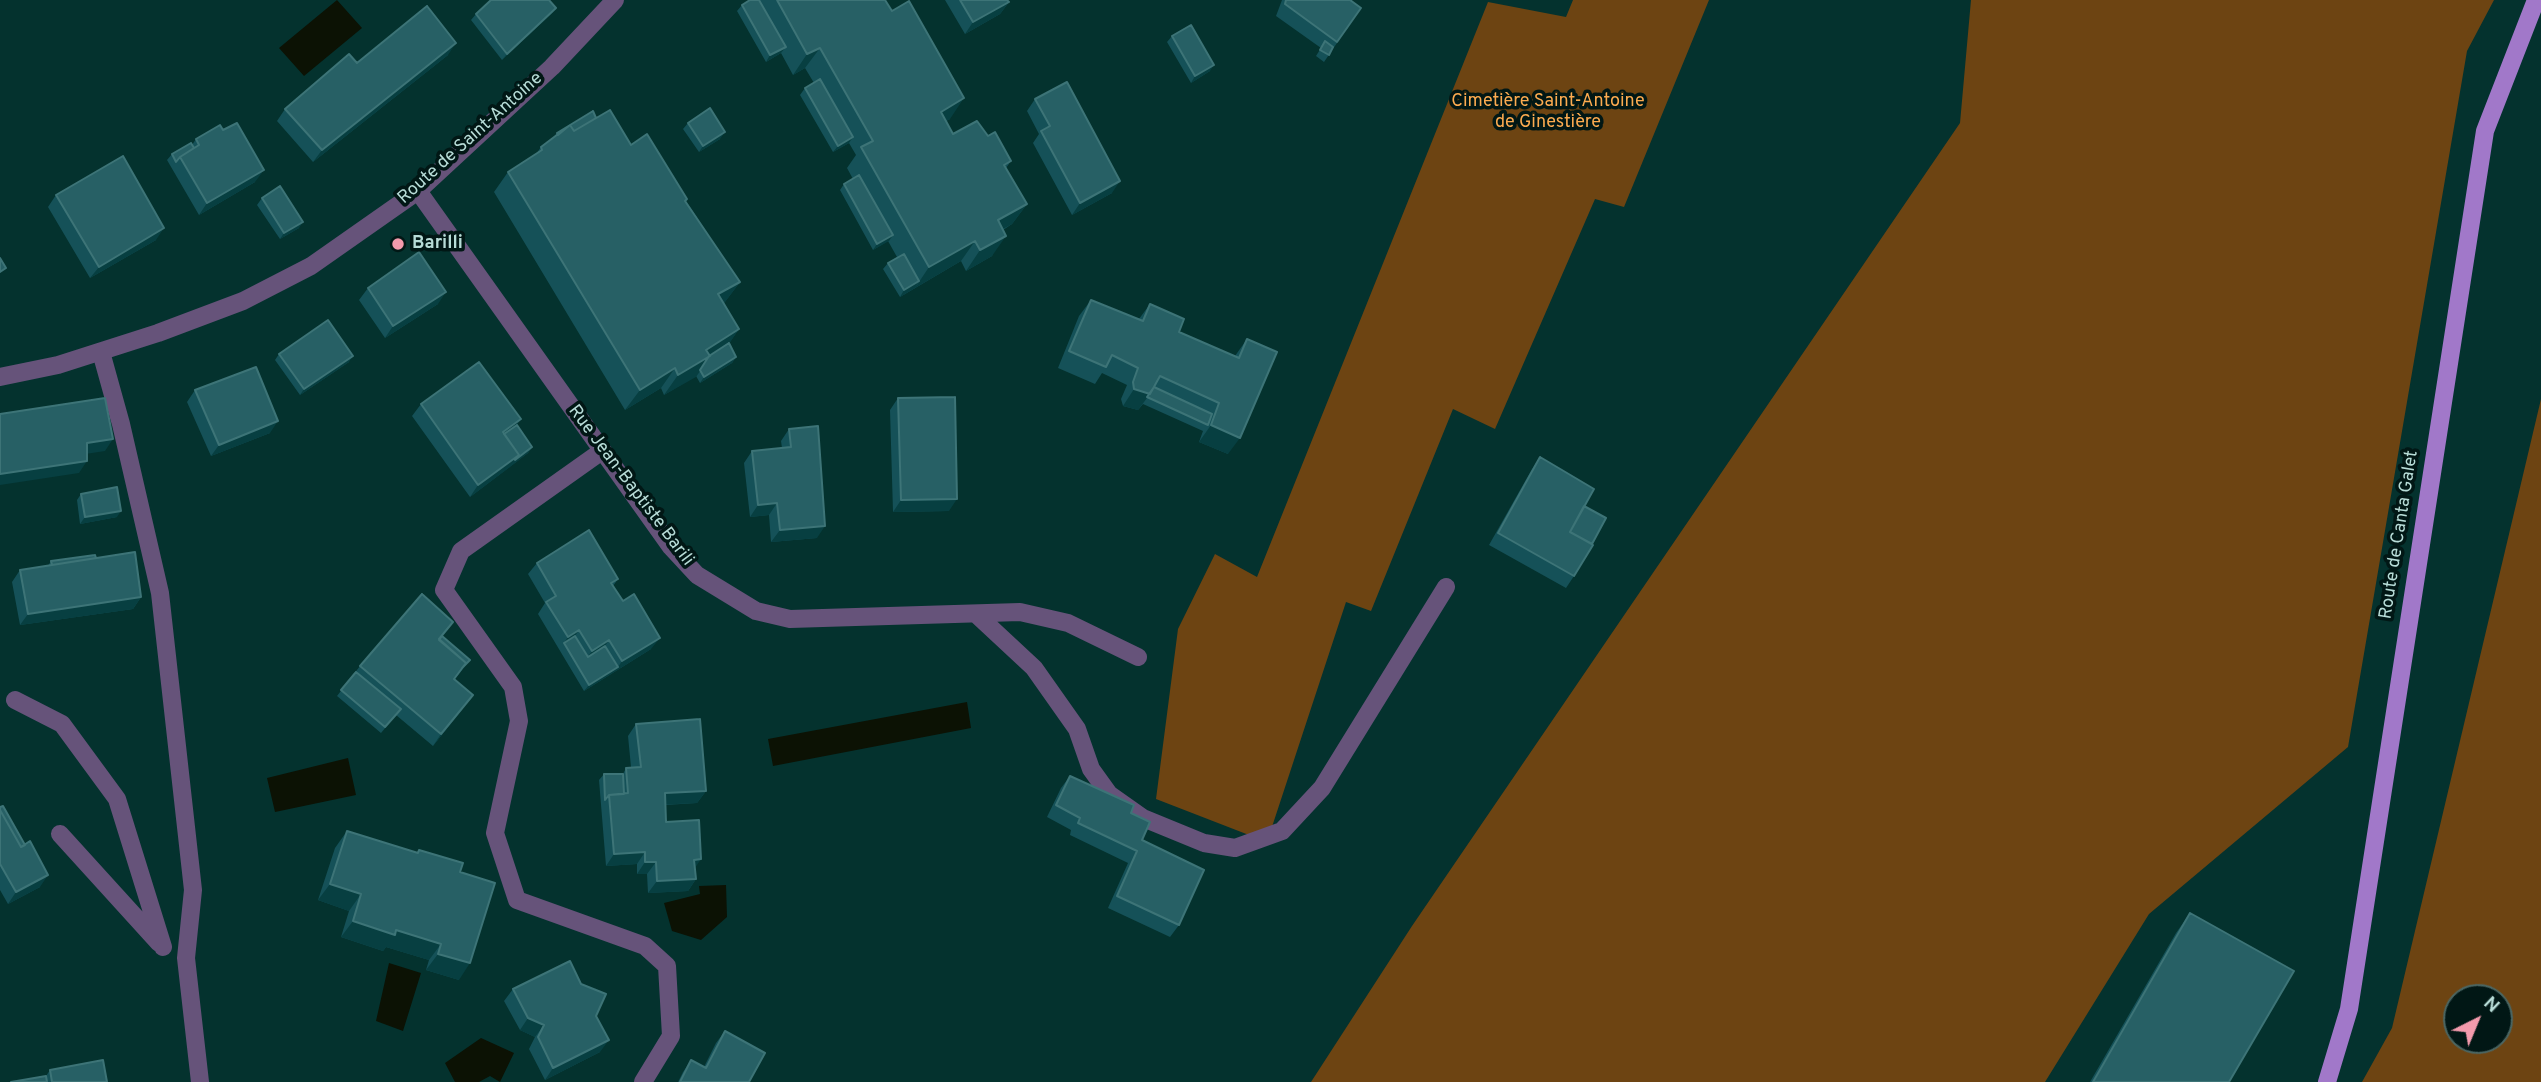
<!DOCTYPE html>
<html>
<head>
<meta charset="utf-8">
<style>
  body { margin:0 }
  #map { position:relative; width:2541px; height:1082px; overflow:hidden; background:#04322e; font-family:Overpass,sans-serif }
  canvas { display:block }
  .north { position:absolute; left:2443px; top:984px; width:70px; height:70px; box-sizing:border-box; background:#011715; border:2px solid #4a6663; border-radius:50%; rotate:43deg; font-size:19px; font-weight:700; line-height:28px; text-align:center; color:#b7dcd7 }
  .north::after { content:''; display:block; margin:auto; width:24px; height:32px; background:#f39aac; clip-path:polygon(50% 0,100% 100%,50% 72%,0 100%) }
</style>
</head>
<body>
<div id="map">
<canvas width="2541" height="1082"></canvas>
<div class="north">N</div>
</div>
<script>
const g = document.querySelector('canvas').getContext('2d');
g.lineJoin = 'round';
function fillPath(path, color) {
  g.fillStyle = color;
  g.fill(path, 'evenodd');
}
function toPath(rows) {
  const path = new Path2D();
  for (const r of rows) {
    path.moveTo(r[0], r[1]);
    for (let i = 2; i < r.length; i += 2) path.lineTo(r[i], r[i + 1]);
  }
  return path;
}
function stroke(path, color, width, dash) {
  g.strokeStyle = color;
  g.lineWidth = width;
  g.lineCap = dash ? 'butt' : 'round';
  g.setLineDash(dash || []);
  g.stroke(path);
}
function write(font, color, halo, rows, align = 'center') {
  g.font = font + ' Overpass,sans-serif';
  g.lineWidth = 7;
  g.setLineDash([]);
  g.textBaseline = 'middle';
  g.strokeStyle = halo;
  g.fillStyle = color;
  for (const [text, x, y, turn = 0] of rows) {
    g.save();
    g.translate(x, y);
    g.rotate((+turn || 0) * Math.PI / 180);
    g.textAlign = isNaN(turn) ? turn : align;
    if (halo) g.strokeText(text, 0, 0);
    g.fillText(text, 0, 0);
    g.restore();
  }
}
const green = toPath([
  [1573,0,1709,0,1624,207,1595,199,1495,429,1453,409,1371,611,1346,602,1267,842,1156,799,1178,629,1215,554,1257,577,1488,2,1566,17],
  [1971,0,2494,0,2467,51,2348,747,2149,914,2045,1082,1311,1082,1412,926,1960,123],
  [2541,399,2541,1082,2362,1082,2392,1028],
  [2457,998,2499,998,2499,1040,2457,1040]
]);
const water = toPath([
  [337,0,362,28,304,76,279,48],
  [967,702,971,728,773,766,768,739],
  [348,758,356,795,275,812,267,778],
  [726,885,727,917,701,940,672,931,664,903,700,894,699,886],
  [389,963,421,973,403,1031,376,1021],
  [481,1038,514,1053,500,1082,490,1076,479,1082,455,1082,445,1063]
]);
const minor = toPath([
  [418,191,671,547,697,575,756,611,790,619,1020,612,1068,623,1138,657],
  [101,352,121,424,160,593,193,890,186,958,200,1082],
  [0,377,58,365,158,333,243,301,311,266,418,191,552,67,615,0],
  [602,451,461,551,444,590,513,687,519,721,495,833,517,900,645,946,667,966,671,1036,643,1082],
  [976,614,1034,668,1077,729,1091,769,1109,794,1143,818,1204,843,1235,848,1282,831,1322,788,1446,587],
  [15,700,62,724,117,799,163,947],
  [60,834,159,943]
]);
const major = toPath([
  [2327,1082,2349,1009,2485,131,2536,0]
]);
const wall = toPath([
  [750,0,885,0,950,119,946,121,953,134,988,136,1011,161,1006,168,1027,204,1012,224,1003,230,992,256,966,271,961,261,900,297,883,269,888,263,897,257,888,241,873,250,840,190,844,184,853,179,847,168,856,155,849,143,833,152,800,95,805,88,814,83,805,68,793,75,781,53,766,62,737,11,742,5],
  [945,0,1007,0,1009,2,1000,14,965,34],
  [1282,0,1350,0,1361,8,1324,62,1316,56,1321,48,1276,16],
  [556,8,551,14,502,60,471,20,476,14],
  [1172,36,1210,71,1191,83,1167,42],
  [448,55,313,162,277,121,285,109,357,63],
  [1035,99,1112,193,1072,215,1033,143,1039,134,1027,111],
  [596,118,631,145,686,201,740,282,724,303,739,329,729,343,736,357,732,363,700,383,696,376,664,395,661,388,625,410,494,192,508,172,536,154,541,147,553,138,557,133],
  [688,123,720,139,699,152,683,129],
  [196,139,255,182,199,215,167,160,172,154,192,145],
  [56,195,156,240,90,278,48,207],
  [262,198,299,228,280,239,257,205],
  [368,288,438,304,385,338,359,300],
  [1091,300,1139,319,1150,304,1179,332,1235,356,1247,339,1228,454,1199,442,1203,431,1143,404,1138,410,1123,406,1121,399,1127,385,1102,373,1095,384,1058,368,1079,316],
  [279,354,349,362,300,395,275,360],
  [195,390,270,433,211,456,187,402],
  [898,398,949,511,893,512,890,410],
  [421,404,517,425,532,447,528,453,470,497,412,416],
  [789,429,817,538,771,542,769,515,750,517,744,463,752,451,782,448,781,441],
  [1540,457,1584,506,1574,576,1566,588,1489,545,1532,469],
  [81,494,117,517,80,524,77,500],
  [96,558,141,597,133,609,20,625,12,582,20,570,48,566,51,561],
  [537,563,618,579,613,586,651,649,584,691,538,614,545,603,528,574],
  [442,636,470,660,455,679,464,707,433,746,396,715,381,733,337,696,360,666],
  [636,724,706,791,697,803,665,805,666,822,695,867,696,879,688,891,648,893,647,874,637,874,637,864,606,866,599,780,604,774,623,774,626,768,631,767,628,736],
  [1070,776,1131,813,1179,925,1170,937,1108,908,1128,863,1070,835,1071,830,1047,817,1061,788],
  [0,807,40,887,8,904,0,890],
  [347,831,417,853,419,850,460,872,459,980,426,970,429,960,386,947,383,951,341,937,349,911,318,900,335,848],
  [2190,913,2229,1082,2090,1082,2176,933],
  [513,989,596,1016,600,1052,545,1080,529,1049,535,1037,520,1030,504,1001],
  [725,1031,749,1082,678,1082,683,1072,691,1060,704,1067,716,1043],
  [50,1070,107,1082,11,1082,46,1076]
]);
const shadedWall = toPath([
  [1009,2,1000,14,965,34,973,22],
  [556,8,551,14,502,60,507,54],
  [456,43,448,55,313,162,322,150],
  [786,47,781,53,766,62,770,55],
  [820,48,805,68,793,75,807,54],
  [1214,65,1210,71,1191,83,1195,76],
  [964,98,950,119,926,133,941,112],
  [725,132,720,139,699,152,703,146],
  [853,137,849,143,833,152,838,146],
  [264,170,255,182,199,215,207,203],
  [1120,181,1112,193,1072,215,1080,203],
  [1027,204,1012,224,983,240,998,220],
  [303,222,299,228,280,239,284,233],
  [164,228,156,240,90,278,99,267],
  [893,235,889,241,873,250,877,244],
  [1006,236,992,256,966,271,980,250],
  [975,241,961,261,915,288,929,267],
  [919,281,915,288,900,297,904,290],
  [740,282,725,302,704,314,718,294],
  [446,292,438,304,385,338,393,326],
  [739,329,725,350,707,361,696,377,664,395,678,375,706,350],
  [353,356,349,362,300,395,304,389],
  [736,357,732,363,700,383,704,377],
  [675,368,661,388,625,410,640,390],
  [1134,389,1150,394,1138,410,1123,406],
  [521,419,513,431,501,440,503,432],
  [278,421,270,433,211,456,219,445],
  [1211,425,1240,438,1228,454,1199,442],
  [113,439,105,451,79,455,87,443],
  [532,447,528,453,510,467,515,460],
  [519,455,510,467,470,497,478,485],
  [87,461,79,473,0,485,0,474],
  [957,499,949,511,893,512,901,500],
  [777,503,769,515,750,517,758,505],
  [121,511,117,517,80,524,85,517],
  [825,526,817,538,771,542,780,530],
  [141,597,133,609,20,625,28,614],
  [579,630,571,642,564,643,560,649,568,637],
  [660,638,651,649,584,691,589,685,618,667,622,661],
  [609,640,601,652,583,663,592,651],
  [473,695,464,707,433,746,441,734],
  [706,791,697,803,656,805,665,793],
  [645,852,637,864,606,866,614,854],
  [701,859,693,871,694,860],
  [645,862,656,862,647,874,637,874],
  [48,875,40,887,8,904,16,892],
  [696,879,688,891,648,893,657,881],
  [330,884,361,894,349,911,318,900],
  [353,921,396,930,441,944,429,960,386,947,383,951,341,937],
  [438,954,470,963,459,980,426,970],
  [528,1018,544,1025,535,1037,520,1030],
  [609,1040,600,1052,545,1080,553,1068]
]);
const building = toPath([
  [491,0,549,0,556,8,507,54,476,14,491,0],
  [750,0,759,0,786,47,770,55,742,5,750,0],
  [777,0,885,0,892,11,909,1,964,98,941,112,953,134,977,121,988,136,995,132,1011,161,1004,165,1027,204,998,220,1006,236,980,250,975,241,929,267,861,147,873,141,820,48,807,54,777,0],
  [960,0,1007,0,1009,2,973,22,960,0],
  [1286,0,1350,0,1361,8,1337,42,1285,4,1286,0],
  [427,6,456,43,322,150,285,109,349,54,357,63,427,6],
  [1191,25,1214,65,1195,76,1172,36,1191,25],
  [1325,41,1333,47,1329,55,1320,50,1325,41],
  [820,79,853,137,838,146,805,88,820,79],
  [1067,82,1120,181,1080,203,1041,131,1050,126,1035,99,1067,82],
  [710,108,725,132,703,146,688,123,710,108],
  [610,110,631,145,647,134,687,199,685,201,740,282,718,294,739,329,706,350,710,356,678,375,675,368,640,390,508,172,542,150,541,147,570,125,574,131,610,110],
  [593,111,596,118,574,131,570,125,558,135,557,133,593,111],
  [237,123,264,170,207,203,180,157,199,145,196,139,220,125,223,130,237,123],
  [191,143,194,148,180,157,176,162,172,154,191,143],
  [123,156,164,228,99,267,56,195,123,156],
  [859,175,893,235,877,244,844,184,859,175],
  [280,186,303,222,284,233,262,198,280,186],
  [419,252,446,292,393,326,368,288,419,252],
  [904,254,919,281,904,290,888,263,904,254],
  [0,258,6,268,0,272,0,258],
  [1091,300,1143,321,1150,304,1184,319,1179,332,1239,358,1247,339,1277,352,1240,438,1211,425,1219,403,1160,376,1150,394,1134,389,1133,382,1138,368,1112,355,1106,367,1069,351,1091,300],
  [328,320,353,356,304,389,279,354,328,320],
  [729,343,736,357,704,377,700,370,709,356,729,343],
  [479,362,521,419,503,432,519,455,478,485,421,404,479,362],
  [256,367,278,421,219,445,195,390,256,367],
  [1154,387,1212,414,1208,425,1147,397,1154,387],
  [955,397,957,499,901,500,898,398,955,397],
  [105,398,113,439,87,443,87,461,0,474,0,414,105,398],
  [517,425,532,447,515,460,519,455,504,434,517,425],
  [818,426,825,526,780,530,777,503,758,505,752,451,791,447,789,429,818,426],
  [1540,457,1594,489,1570,532,1593,545,1574,576,1498,533,1540,457],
  [117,487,121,511,85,517,81,494,117,487],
  [1584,506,1606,518,1592,544,1570,532,1584,506],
  [589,530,618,579,611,583,623,601,634,594,660,638,622,661,609,640,592,651,579,630,568,637,546,602,556,596,537,563,589,530],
  [135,552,141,597,28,614,20,570,135,552],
  [95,555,96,558,52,565,51,561,95,555],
  [422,594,453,622,439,639,466,663,454,679,473,695,441,734,360,666,422,594],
  [442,636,470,660,462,668,466,663,439,640,442,636],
  [575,636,588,657,605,646,618,667,589,685,564,643,575,636],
  [356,672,401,709,385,727,341,690,356,672],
  [700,719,706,791,665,793,666,822,699,820,701,859,694,860,696,879,657,881,656,862,645,862,645,852,614,854,609,795,628,793,626,768,641,767,636,724,700,719],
  [604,774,623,774,624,794,609,795,605,800,604,774],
  [1070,776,1134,805,1131,813,1150,822,1142,840,1204,870,1179,925,1117,896,1137,851,1078,823,1080,818,1056,805,1070,776],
  [3,806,25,845,21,847,0,810,0,807,3,806],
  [0,810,21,847,30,841,48,875,16,892,0,864,0,810],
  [347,831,418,853,419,850,463,863,460,872,495,883,470,963,438,954,441,944,396,930,395,935,353,921,361,894,330,884,347,831],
  [2190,913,2294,971,2229,1082,2093,1082,2190,913],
  [570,961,581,984,606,994,596,1016,609,1040,553,1068,538,1037,544,1025,528,1018,513,989,570,961],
  [725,1031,765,1053,749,1082,680,1082,691,1060,706,1068,725,1031],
  [103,1060,107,1082,52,1082,50,1070,103,1060],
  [46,1076,47,1082,11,1082,46,1076]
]);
const markers = [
  [398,244,7,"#f39aac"]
];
const parkNames = [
  ["Cimetière Saint-Antoine",1548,102],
  ["de Ginestière",1548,123]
];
const streetNames = [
  ["Route de Saint-Antoine",471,139,-42],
  ["Rue Jean-Baptiste Barili",630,486,53],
  ["Route de Canta Galet",2400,535,-81]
];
const poiNames = [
  ["Barilli",412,244]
];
fillPath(green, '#6d4412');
fillPath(water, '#0c1204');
stroke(minor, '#66537a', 18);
stroke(major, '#a178c9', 18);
fillPath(wall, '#155158');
fillPath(shadedWall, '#073f41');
fillPath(building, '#276065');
stroke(building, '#3d7477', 2);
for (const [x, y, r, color] of markers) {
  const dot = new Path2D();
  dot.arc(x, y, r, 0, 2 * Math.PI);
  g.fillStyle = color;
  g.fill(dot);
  stroke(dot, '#011715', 2.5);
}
write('18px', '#fcab50', '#011715', parkNames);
write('18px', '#b7dcd7', '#011715', streetNames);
write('bold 18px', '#b7dcd7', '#011715', poiNames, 'left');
</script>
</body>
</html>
